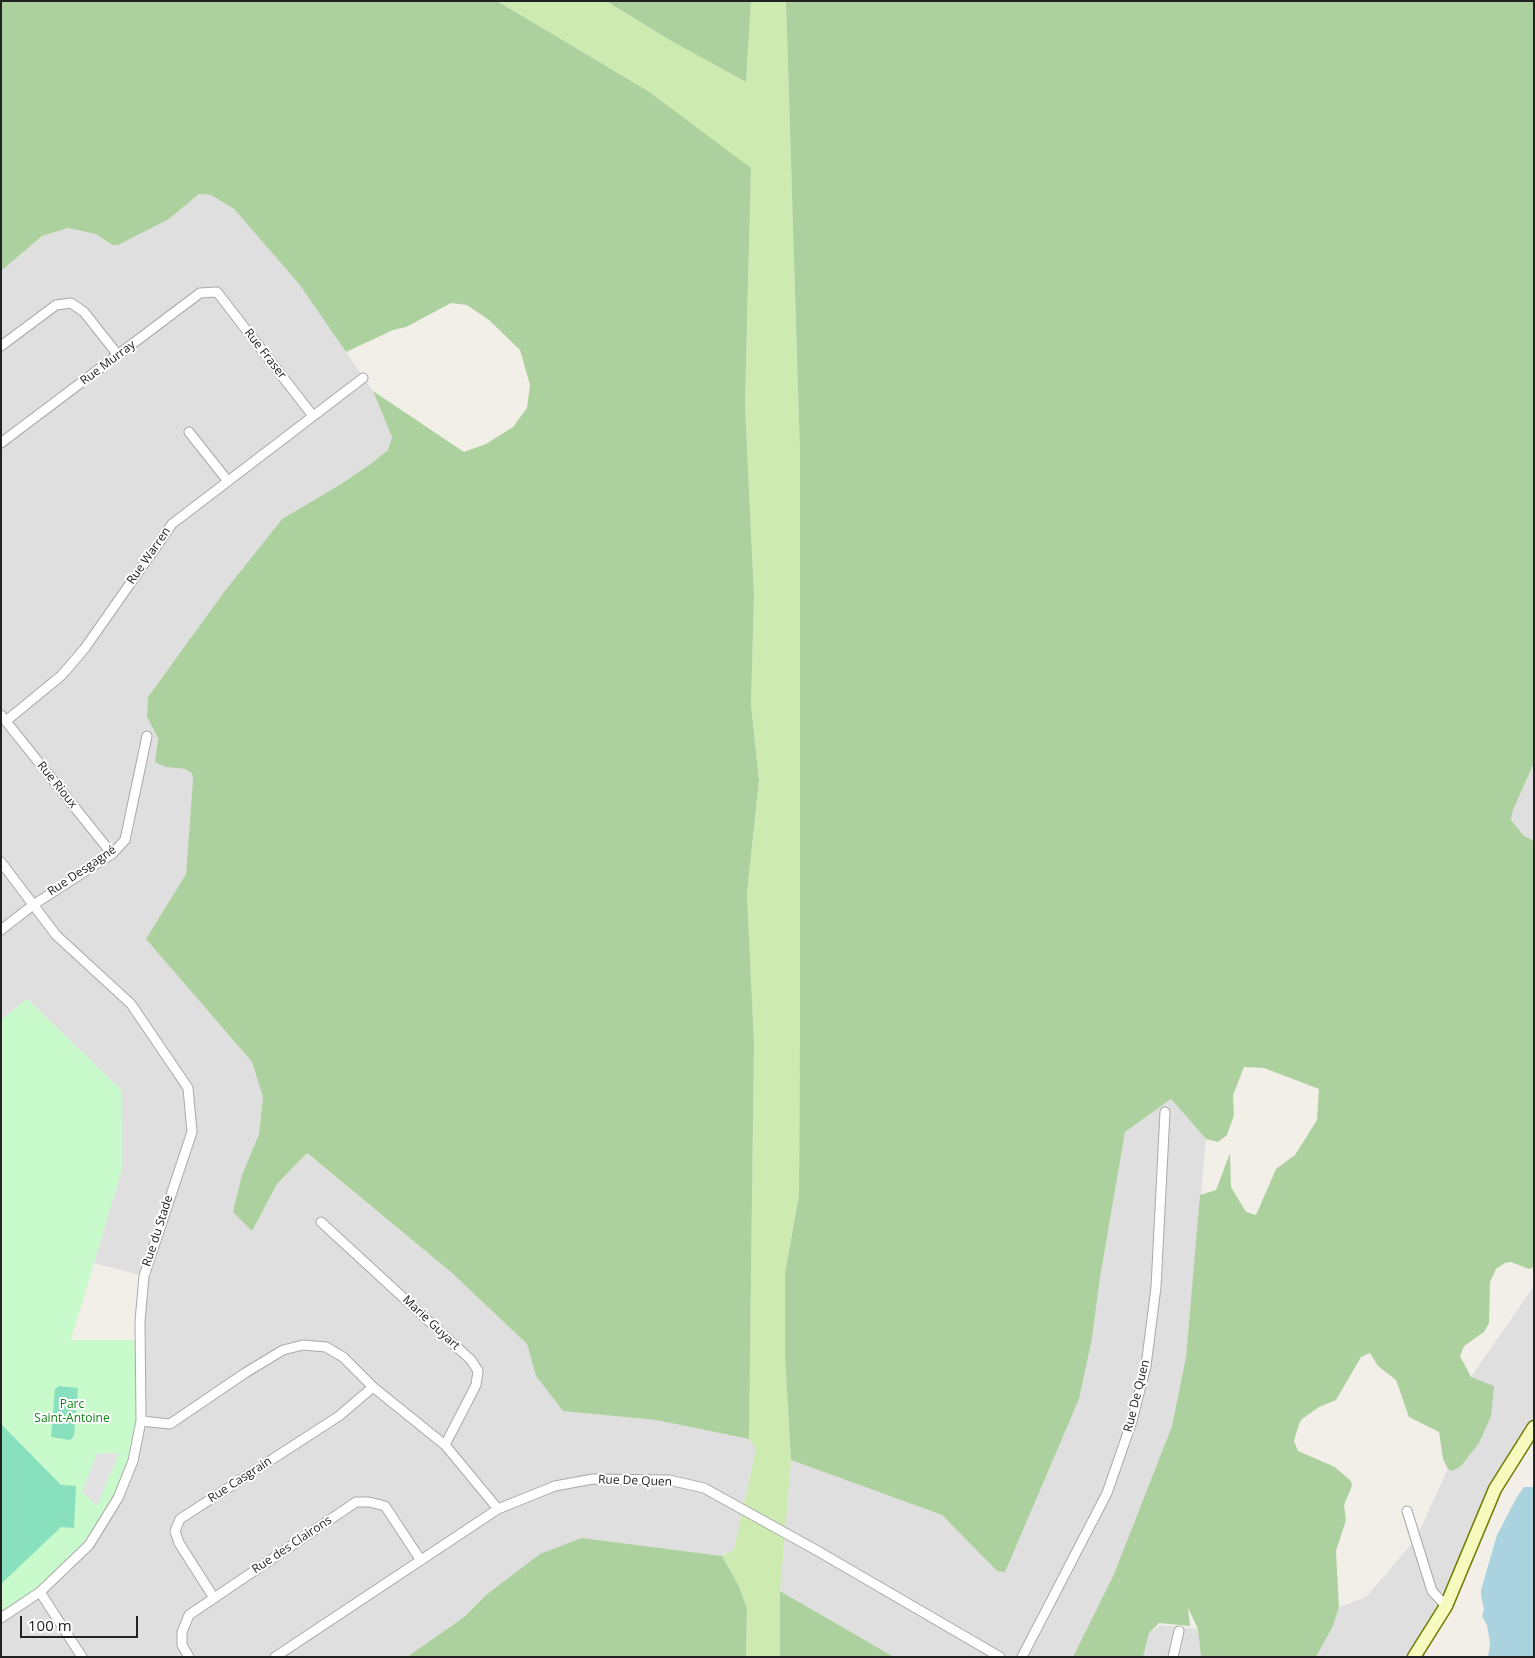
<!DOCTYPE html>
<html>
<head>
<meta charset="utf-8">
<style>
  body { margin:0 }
  #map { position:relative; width:1535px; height:1658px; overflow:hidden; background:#f2efe9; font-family:"Open Sans",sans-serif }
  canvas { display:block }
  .frame { position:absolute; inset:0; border:2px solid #222; pointer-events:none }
  .scale { position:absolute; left:20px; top:1616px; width:118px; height:22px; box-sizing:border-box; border:2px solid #222; border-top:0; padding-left:6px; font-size:15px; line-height:18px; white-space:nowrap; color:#222; -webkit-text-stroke:4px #fff; paint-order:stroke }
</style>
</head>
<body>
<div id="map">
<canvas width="1535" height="1658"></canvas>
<div class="frame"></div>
<div class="scale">100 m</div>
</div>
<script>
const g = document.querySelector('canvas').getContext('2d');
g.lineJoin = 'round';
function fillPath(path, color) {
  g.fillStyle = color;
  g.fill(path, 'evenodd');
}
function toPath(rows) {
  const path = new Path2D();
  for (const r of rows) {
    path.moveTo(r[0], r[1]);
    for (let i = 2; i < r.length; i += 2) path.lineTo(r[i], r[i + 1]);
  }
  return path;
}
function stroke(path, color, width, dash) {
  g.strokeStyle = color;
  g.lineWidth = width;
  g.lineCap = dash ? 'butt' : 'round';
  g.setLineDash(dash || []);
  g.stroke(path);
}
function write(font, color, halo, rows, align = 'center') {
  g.font = font + ' "Open Sans",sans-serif';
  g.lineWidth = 4;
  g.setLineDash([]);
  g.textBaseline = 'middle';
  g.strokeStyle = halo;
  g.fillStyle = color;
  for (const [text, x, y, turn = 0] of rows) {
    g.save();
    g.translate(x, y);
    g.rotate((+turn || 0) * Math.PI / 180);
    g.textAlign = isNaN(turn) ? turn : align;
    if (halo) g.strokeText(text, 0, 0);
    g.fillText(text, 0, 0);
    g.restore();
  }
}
const residential = toPath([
  [199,194,211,195,234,209,299,284,373,391,392,437,388,450,372,463,341,484,282,519,224,592,148,697,147,717,158,738,156,745,166,767,185,769,193,773,193,779,186,874,146,939,252,1062,263,1097,259,1134,242,1175,252,1231,277,1184,306,1153,452,1273,527,1344,536,1376,563,1411,656,1420,749,1439,756,1449,734,1550,722,1556,582,1538,486,1595,464,1617,407,1657,1,1657,1,1618,133,1461,143,1276,94,1263,122,1169,121,1090,27,999,1,1020,1,271,42,236,68,228,96,234,111,245,169,219],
  [1534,763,1534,841,1524,836,1511,820,1513,810],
  [1171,1099,1206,1139,1186,1357,1172,1426,1114,1574,1073,1657,894,1657,780,1591,791,1460,942,1515,997,1571,1005,1572,1092,1338,1100,1278,1125,1132],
  [1534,1286,1534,1427,1414,1657,1316,1657,1333,1626,1339,1607,1366,1597,1415,1540,1448,1469,1452,1471,1471,1377],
  [1161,1625,1198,1629,1201,1657,1143,1657,1149,1633]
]);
const grass = toPath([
  [497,1,606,1,673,42,746,82,751,1,786,1,800,455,800,1016,799,1195,785,1273,785,1357,791,1460,780,1591,780,1657,746,1657,747,1608,738,1584,722,1556,734,1550,756,1449,749,1439,754,1043,747,893,759,781,751,704,754,595,745,405,751,169,648,91]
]);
const forest = toPath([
  [1,1,497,1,648,91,751,168,745,405,754,595,751,704,759,781,747,893,754,1043,749,1439,656,1420,563,1411,536,1376,527,1344,452,1273,307,1153,277,1184,252,1231,233,1212,242,1175,259,1134,263,1097,252,1062,146,939,186,874,193,779,192,773,185,769,166,767,155,762,158,738,147,717,148,697,224,592,282,519,341,484,372,463,388,450,392,437,373,391,464,452,486,444,513,427,527,408,530,385,520,350,489,320,467,305,451,303,406,327,393,330,346,352,299,284,234,209,211,195,199,194,169,219,118,245,112,245,96,234,68,228,42,236,1,271],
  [606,1,751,1,746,82,673,42],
  [786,1,1534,1,1534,763,1513,810,1511,820,1524,836,1534,841,1534,1267,1529,1269,1511,1262,1505,1263,1496,1269,1490,1282,1489,1323,1484,1332,1464,1346,1460,1356,1471,1377,1494,1386,1491,1416,1479,1443,1461,1466,1452,1471,1448,1469,1443,1459,1439,1432,1409,1417,1396,1380,1378,1366,1370,1353,1361,1357,1336,1400,1319,1407,1302,1419,1299,1424,1294,1441,1298,1451,1335,1467,1351,1481,1352,1486,1344,1505,1346,1520,1336,1551,1339,1607,1333,1626,1316,1657,1201,1657,1198,1629,1188,1608,1190,1626,1159,1623,1149,1633,1143,1657,1073,1657,1114,1574,1172,1426,1186,1357,1200,1195,1216,1190,1230,1153,1231,1187,1246,1212,1256,1215,1276,1169,1295,1155,1317,1120,1319,1089,1264,1068,1244,1067,1233,1095,1234,1115,1227,1135,1218,1142,1206,1139,1171,1099,1125,1132,1100,1278,1092,1338,1079,1399,1005,1572,997,1571,942,1515,791,1460,785,1357,785,1273,799,1195,800,1016,800,455],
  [582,1538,722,1556,738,1584,747,1608,746,1657,407,1657,464,1617,486,1595,540,1554],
  [780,1591,894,1657,780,1657]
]);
const park = toPath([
  [27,999,121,1090,122,1169,71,1340,145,1340,143,1419,135,1465,116,1510,85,1552,1,1616,1,1020]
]);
const pitch = toPath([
  [59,1386,78,1388,74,1436,70,1440,51,1437,55,1389],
  [1,1424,61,1485,76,1486,74,1528,61,1527,1,1584]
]);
const parking = toPath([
  [97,1453,119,1453,97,1506,82,1492]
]);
const water = toPath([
  [1524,1487,1534,1487,1534,1657,1488,1657,1490,1643,1487,1625,1482,1616,1484,1610,1481,1595,1481,1590,1497,1535,1517,1497]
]);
const minor = toPath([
  [1,346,56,305,71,303,84,312,118,355],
  [189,432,227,480],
  [1,443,200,293,217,292,313,416],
  [1,715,112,854],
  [6,721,62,675,85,648,172,524,363,378],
  [1,862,56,935,131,1004,188,1088,192,1132,144,1276,140,1321,141,1421,133,1461,118,1498,89,1545,40,1592,1,1618],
  [1,930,33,905,112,854,125,840,147,736],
  [321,1222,471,1360,478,1371,476,1385,445,1445],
  [141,1421,170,1424,245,1373,283,1350,303,1345,326,1347,343,1357,373,1387,445,1445,498,1509],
  [1407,1511,1432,1591,1446,1606],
  [40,1592,82,1657],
  [214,1598,179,1543,175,1531,180,1519,339,1416,373,1387],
  [189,1657,182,1645,182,1632,189,1615,356,1502,369,1502,385,1506,420,1559],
  [275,1657,498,1509,555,1486,593,1479,669,1480,704,1488,816,1550,1000,1657],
  [1022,1657,1107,1493,1132,1421,1146,1366,1156,1287,1165,1112],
  [1173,1657,1179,1631]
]);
const secondary = toPath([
  [1414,1657,1446,1606,1495,1489,1534,1427]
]);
const streetNames = [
  ["Rue Fraser",265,354,52],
  ["Rue Murray",108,363,-37],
  ["Rue Warren",149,556,-55],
  ["Rue Rioux",57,785,51],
  ["Rue Desgagné",82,871,-34],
  ["Rue du Stade",158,1231,-72],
  ["Marie Guyart",431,1323,43],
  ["Rue De Quen",1137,1396,-76],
  ["Rue Casgrain",240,1480,-33],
  ["Rue De Quen",635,1481,2],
  ["Rue des Clairons",292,1545,-34]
];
const parkNames = [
  ["Parc",72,1405],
  ["Saint-Antoine",72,1419]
];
fillPath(residential, '#e0dfdf');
fillPath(grass, '#cdebb0');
fillPath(forest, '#add19e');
fillPath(park, '#c8facc');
fillPath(pitch, '#88e0be');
fillPath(parking, '#e2e2e2');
fillPath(water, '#aad3df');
stroke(minor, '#a9a9a9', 11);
stroke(secondary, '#707d05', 15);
stroke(minor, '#fff', 9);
stroke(secondary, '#f7fabf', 12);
write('12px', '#222', '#fff', streetNames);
write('12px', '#0c8416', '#fff', parkNames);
</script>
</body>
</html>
